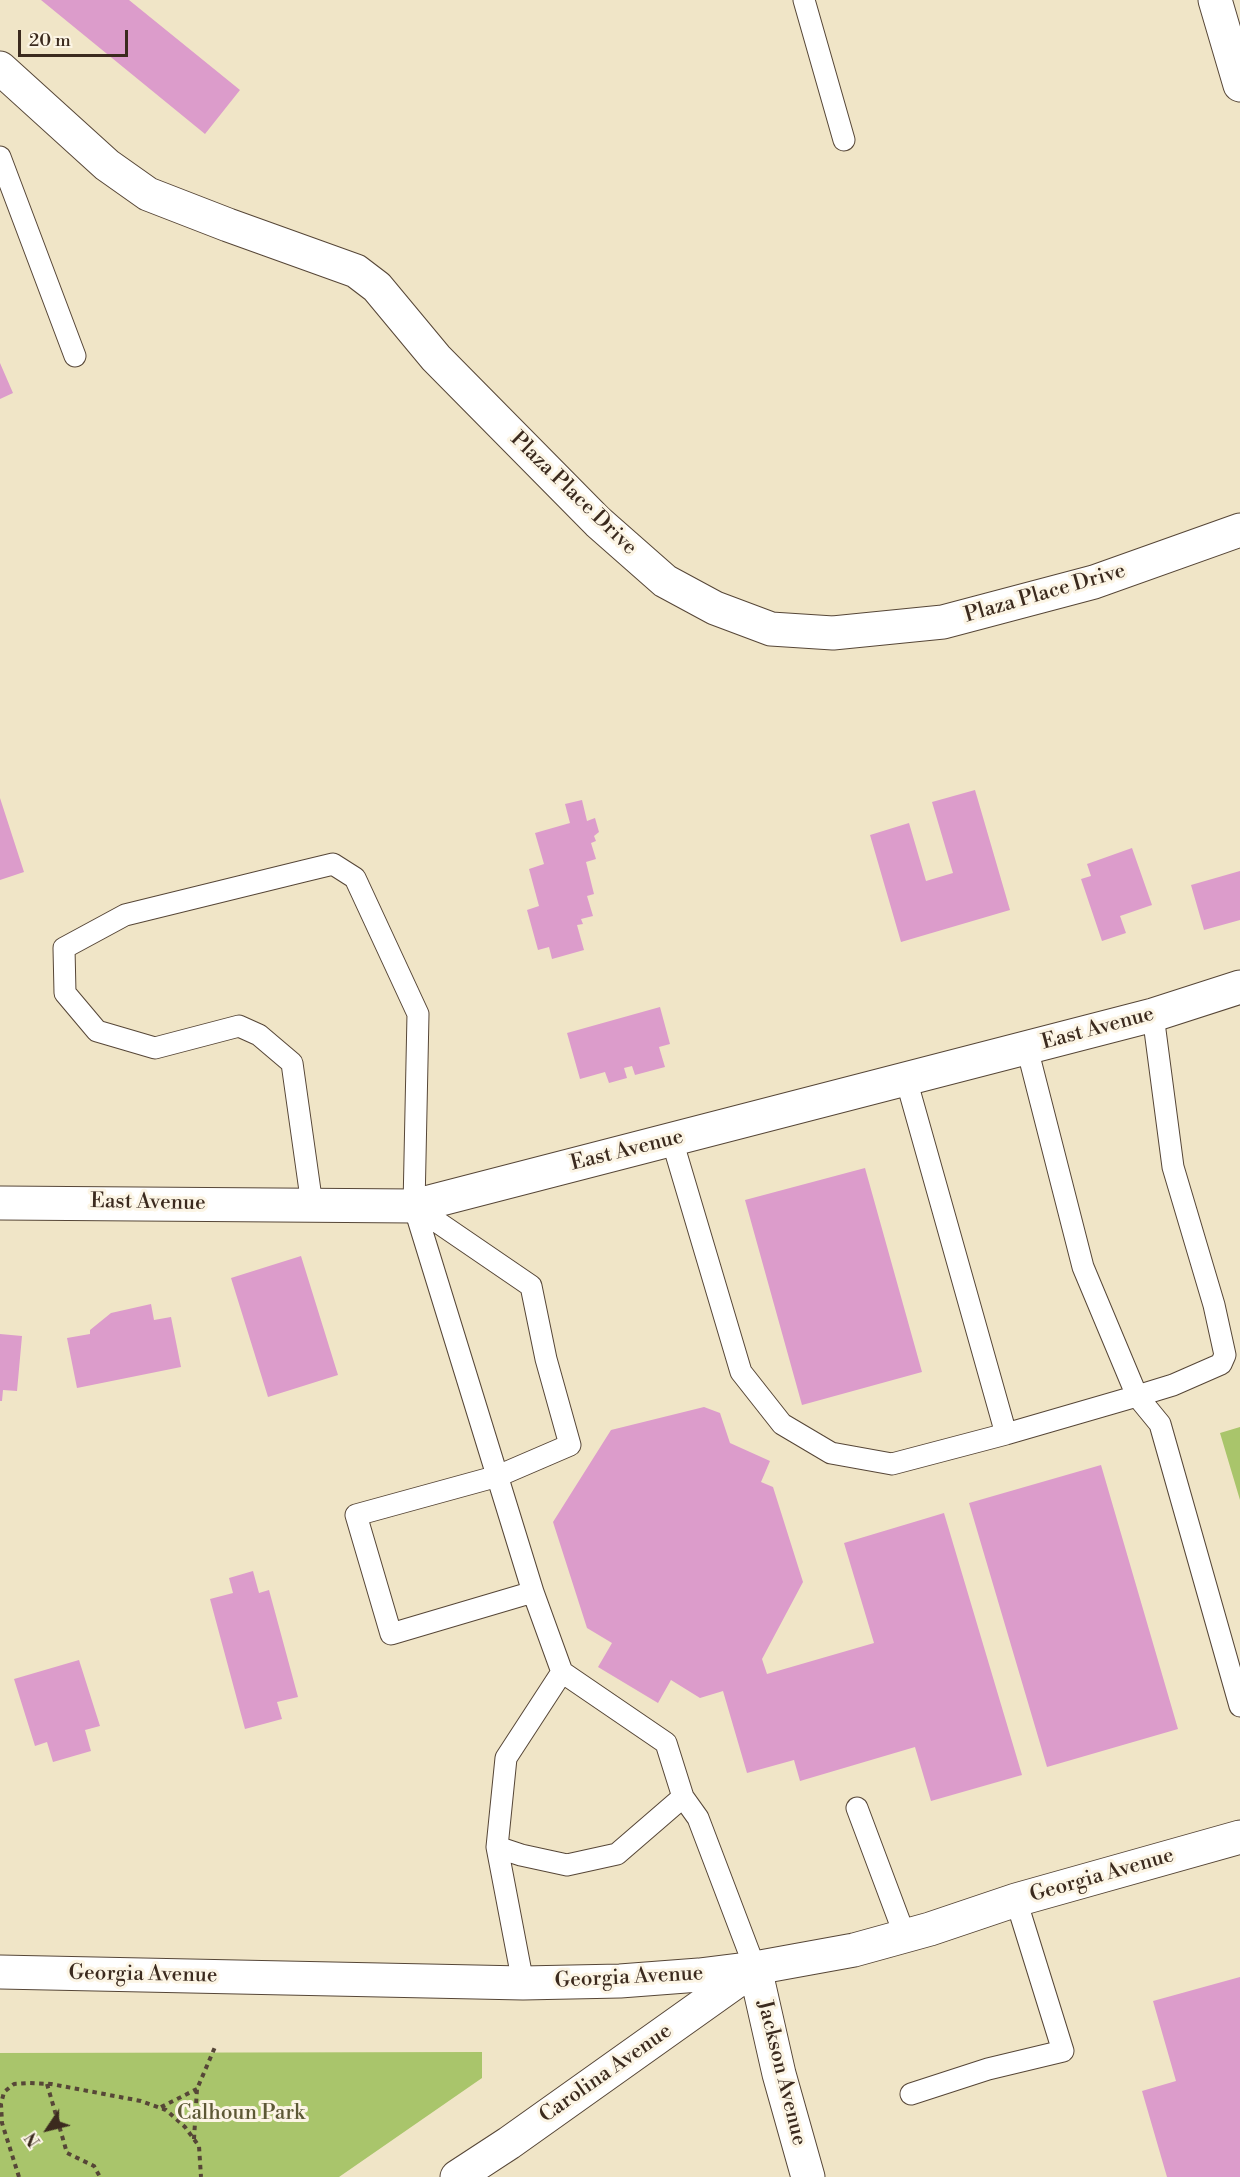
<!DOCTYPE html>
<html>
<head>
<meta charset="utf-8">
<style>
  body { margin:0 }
  #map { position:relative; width:1240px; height:2177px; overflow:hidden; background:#f0e5c7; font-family:"Libre Bodoni",serif }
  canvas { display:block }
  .north { position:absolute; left:18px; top:2099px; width:60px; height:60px; -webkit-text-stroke:4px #fcf5e5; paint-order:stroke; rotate:235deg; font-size:16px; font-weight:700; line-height:24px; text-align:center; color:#3b2a1e }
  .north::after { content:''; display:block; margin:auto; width:21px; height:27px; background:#3b2a1e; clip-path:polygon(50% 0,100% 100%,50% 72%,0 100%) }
  .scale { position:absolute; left:18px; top:30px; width:110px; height:27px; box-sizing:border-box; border:3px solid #3b2a1e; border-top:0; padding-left:8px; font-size:18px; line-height:21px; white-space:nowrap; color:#3b2a1e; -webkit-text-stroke:4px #fcf5e5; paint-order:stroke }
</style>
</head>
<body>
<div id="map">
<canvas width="1240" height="2177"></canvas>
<div class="north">N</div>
<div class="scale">20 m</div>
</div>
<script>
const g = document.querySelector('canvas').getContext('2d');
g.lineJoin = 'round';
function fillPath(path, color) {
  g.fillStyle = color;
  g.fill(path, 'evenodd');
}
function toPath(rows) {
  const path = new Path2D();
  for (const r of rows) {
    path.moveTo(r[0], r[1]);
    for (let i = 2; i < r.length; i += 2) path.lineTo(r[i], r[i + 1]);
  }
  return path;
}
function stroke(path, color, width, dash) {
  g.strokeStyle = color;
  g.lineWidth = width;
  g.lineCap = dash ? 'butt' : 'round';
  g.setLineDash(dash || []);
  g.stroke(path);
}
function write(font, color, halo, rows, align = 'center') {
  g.font = font + ' "Libre Bodoni",serif';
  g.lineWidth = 6;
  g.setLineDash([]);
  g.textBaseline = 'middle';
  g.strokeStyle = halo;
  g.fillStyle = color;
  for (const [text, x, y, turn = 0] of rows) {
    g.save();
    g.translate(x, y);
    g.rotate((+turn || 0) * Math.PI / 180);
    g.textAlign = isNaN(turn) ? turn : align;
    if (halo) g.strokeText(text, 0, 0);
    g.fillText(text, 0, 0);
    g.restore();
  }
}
const green = toPath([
  [1240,1427,1240,1500,1220,1433],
  [482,2052,482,2078,339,2177,0,2177,0,2053]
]);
const building = toPath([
  [41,0,129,0,240,90,205,134],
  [0,363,13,393,0,399],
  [975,790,1010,910,901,942,870,835,909,823,926,881,953,873,932,802],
  [0,798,24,872,0,880],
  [582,800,587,821,595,818,599,832,594,836,596,841,591,843,596,859,586,862,594,894,587,896,593,916,581,919,583,924,577,925,584,950,552,959,549,947,538,950,527,910,539,906,529,869,544,864,535,833,570,823,565,804],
  [1132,848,1152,905,1120,916,1126,933,1102,941,1081,879,1091,876,1087,864],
  [1240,871,1240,920,1204,930,1191,885],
  [660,1007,670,1044,659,1047,665,1067,635,1075,632,1066,624,1068,627,1078,609,1083,605,1072,580,1079,567,1033],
  [865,1168,922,1372,802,1405,745,1200],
  [301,1256,338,1375,268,1397,231,1278],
  [151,1304,154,1320,171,1317,181,1367,77,1388,67,1338,90,1334,90,1330,111,1313],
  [0,1334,22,1336,17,1391,3,1390,2,1401,0,1401],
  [704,1407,720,1413,730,1443,770,1461,761,1482,773,1487,803,1582,762,1659,767,1674,874,1643,844,1543,944,1513,1022,1775,931,1801,915,1747,800,1781,794,1760,747,1773,723,1691,700,1698,671,1680,658,1703,598,1667,612,1643,587,1628,553,1522,611,1430],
  [1101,1465,1178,1729,1047,1767,969,1503],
  [253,1571,259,1593,269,1590,298,1697,277,1702,282,1719,245,1729,210,1599,233,1593,229,1578],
  [79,1660,100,1726,85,1730,91,1751,53,1762,47,1742,35,1746,14,1679],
  [1240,1977,1240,2177,1167,2177,1142,2091,1176,2081,1153,2001]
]);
const path = toPath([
  [47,2084,67,2153,94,2166,100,2177],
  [161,2107,197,2089],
  [194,2139,197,2089,215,2047],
  [19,2177,2,2123,1,2104,4,2092,14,2084,30,2083,51,2084,141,2101,166,2110,185,2127,199,2146,201,2177]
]);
const service = toPath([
  [804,0,844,140],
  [0,157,75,356],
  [1027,1048,1083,1267,1137,1396,1160,1424,1240,1706],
  [906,1079,1006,1434],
  [672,1140,741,1372,782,1424,831,1453,892,1464,1006,1434,1137,1396,1173,1385,1221,1364,1225,1355,1214,1305,1173,1167,1153,1015],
  [312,1205,292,1063,259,1035,239,1026,155,1048,97,1031,65,993,64,948,125,915,304,871,333,864,355,878,418,1014,414,1206,533,1592],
  [414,1206,531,1286,546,1359,570,1445,498,1476,356,1515,391,1634,533,1592,562,1672,666,1743,683,1797,698,1818,755,1968],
  [857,1808,905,1936],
  [497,1847,521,1855,567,1865,617,1854,683,1797],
  [523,1983,497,1847,506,1758,562,1672],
  [911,2094,988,2069,1063,2051,1016,1900]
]);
const minor = toPath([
  [1215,0,1240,85],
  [0,68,107,165,148,194,228,225,356,271,377,287,436,358,598,522,665,581,715,608,771,629,833,633,943,622,1094,582,1240,530],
  [0,1203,414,1206,1153,1015,1240,987],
  [457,2177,509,2143,755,1968,779,2074,808,2177]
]);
const primary = toPath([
  [0,1972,523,1983,620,1981,699,1975,755,1968,854,1950,930,1929,1016,1900,1240,1837]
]);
const streetNames = [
  ["Plaza Place Drive",573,494,44],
  ["Plaza Place Drive",1045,594,-16],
  ["East Avenue",1098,1029,-15],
  ["East Avenue",627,1151,-14],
  ["East Avenue",148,1203,1],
  ["Georgia Avenue",1102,1876,-16],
  ["Georgia Avenue",143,1975,1],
  ["Georgia Avenue",629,1978,-3],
  ["Jackson Avenue",781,2073,76],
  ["Carolina Avenue",606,2074,-35]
];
const parkNames = [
  ["Calhoun Park",241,2114]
];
fillPath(green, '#a9c56b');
fillPath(building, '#dc9ccb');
stroke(service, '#564637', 23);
stroke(minor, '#564637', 35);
stroke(primary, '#564637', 35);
stroke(path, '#564637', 4, [4.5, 4.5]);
stroke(service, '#fff', 21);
stroke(minor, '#fff', 33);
stroke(primary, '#fff', 33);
write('21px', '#3b2a1e', '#fcf5e5', streetNames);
write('21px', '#5c5835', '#fcf5e5', parkNames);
</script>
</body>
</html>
